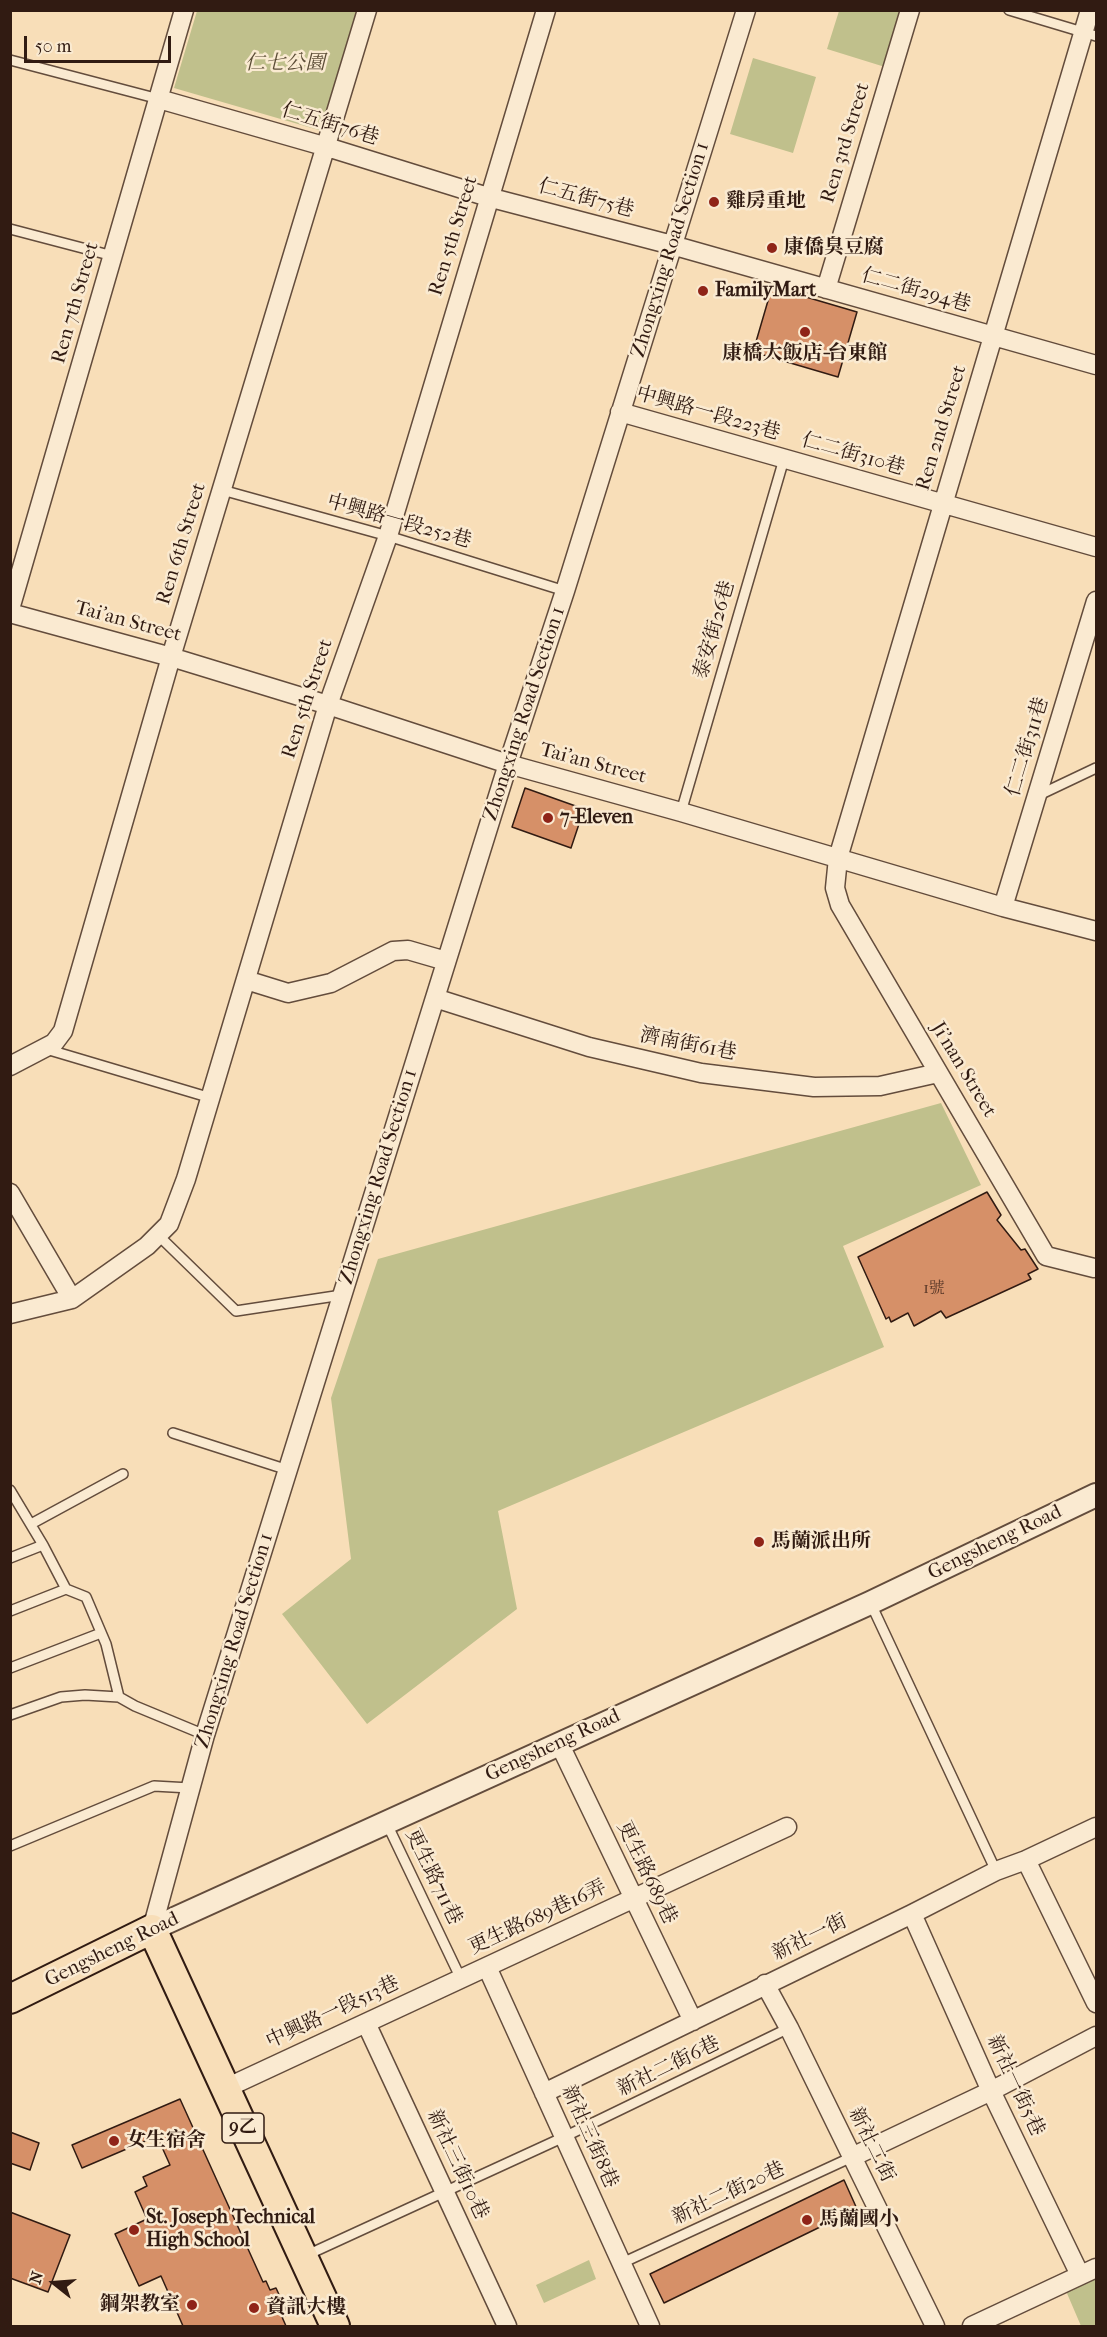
<!DOCTYPE html>
<html>
<head>
<meta charset="utf-8">
<style>
  body { margin:0 }
  #map { position:relative; width:1107px; height:2337px; overflow:hidden; background:#f8deb8; font-family:"IM FELL French Canon",serif }
  canvas { display:block }
  .frame { position:absolute; inset:0; border:12px solid #311b12; pointer-events:none }
  .north { position:absolute; left:24px; top:2253px; width:60px; height:60px; -webkit-text-stroke:4px #faead1; paint-order:stroke; rotate:287deg; font-size:16px; font-weight:700; line-height:24px; text-align:center; color:#311b12 }
  .north::after { content:''; display:block; margin:auto; width:21px; height:27px; background:#311b12; clip-path:polygon(50% 0,100% 100%,50% 72%,0 100%) }
  .scale { position:absolute; left:24px; top:36px; width:147px; height:27px; box-sizing:border-box; border:3px solid #311b12; border-top:0; padding-left:8px; font-size:18px; line-height:21px; white-space:nowrap; color:#311b12; -webkit-text-stroke:4px #faead1; paint-order:stroke }
</style>
</head>
<body>
<div id="map">
<canvas width="1107" height="2337"></canvas>
<div class="frame"></div>
<div class="north">N</div>
<div class="scale">50 m</div>
</div>
<script>
const g = document.querySelector('canvas').getContext('2d');
g.lineJoin = 'round';
function fillPath(path, color) {
  g.fillStyle = color;
  g.fill(path, 'evenodd');
}
function toPath(rows) {
  const path = new Path2D();
  for (const r of rows) {
    path.moveTo(r[0], r[1]);
    for (let i = 2; i < r.length; i += 2) path.lineTo(r[i], r[i + 1]);
  }
  return path;
}
function stroke(path, color, width, dash) {
  g.strokeStyle = color;
  g.lineWidth = width;
  g.lineCap = dash ? 'butt' : 'round';
  g.setLineDash(dash || []);
  g.stroke(path);
}
function write(font, color, halo, rows, align = 'center') {
  g.font = font + ' "IM FELL French Canon","Noto Serif TC",serif';
  g.lineWidth = 5;
  g.setLineDash([]);
  g.textBaseline = 'middle';
  g.strokeStyle = halo;
  g.fillStyle = color;
  for (const [text, x, y, turn = 0] of rows) {
    g.save();
    g.translate(x, y);
    g.rotate((+turn || 0) * Math.PI / 180);
    g.textAlign = isNaN(turn) ? turn : align;
    if (halo) g.strokeText(text, 0, 0);
    g.fillText(text, 0, 0);
    g.restore();
  }
}
const green = toPath([
  [197,11,357,11,322,131,174,88],
  [839,11,903,11,885,67,827,49],
  [753,58,816,77,793,153,730,134],
  [941,1103,981,1185,843,1246,884,1347,498,1511,517,1609,367,1724,282,1614,351,1559,331,1398,378,1259],
  [589,2260,596,2279,544,2303,536,2285],
  [1096,2278,1096,2326,1081,2326,1066,2291]
]);
const building = toPath([
  [772,287,857,312,838,377,753,352,772,287],
  [525,788,584,809,571,848,512,827,525,788],
  [987,1192,1001,1215,997,1220,1021,1250,1025,1249,1038,1269,1028,1274,1031,1279,946,1318,941,1311,914,1326,908,1313,891,1322,889,1317,886,1319,858,1257,987,1192],
  [180,2099,263,2282,266,2281,270,2290,276,2288,288,2314,282,2317,286,2326,183,2326,161,2276,139,2286,115,2234,147,2219,135,2192,147,2186,143,2177,170,2165,157,2136,82,2168,72,2145,180,2099],
  [10,2132,39,2143,30,2170,10,2163,10,2132],
  [844,2180,857,2209,664,2303,650,2274,844,2180],
  [10,2212,70,2235,48,2292,10,2278,10,2212]
]);
const service = toPath([
  [1009,10,1096,36],
  [10,60,159,99],
  [10,229,113,256],
  [222,490,388,536,565,591],
  [1037,796,1096,768],
  [681,812,784,459],
  [46,1049,211,1098],
  [158,1235,236,1311,342,1295],
  [173,1433,288,1470],
  [10,1490,43,1545,66,1589,86,1597,106,1644,119,1697,135,1706,205,1735],
  [31,1524,123,1474],
  [10,1558,43,1545],
  [871,1604,996,1871],
  [10,1611,66,1589],
  [10,1668,101,1633],
  [10,1715,61,1697,85,1695,119,1697],
  [387,1824,461,1979],
  [10,1846,154,1786,190,1788],
  [307,2255,564,2137,789,2028],
  [622,2263,852,2157]
]);
const minor = toPath([
  [1090,10,838,858,835,888,840,905,1046,1256,1094,1268],
  [159,99,327,147,488,197,672,245,1096,365],
  [826,289,910,10],
  [620,412,1096,547],
  [10,609,184,10],
  [10,613,171,657,328,705,508,764,681,812,1003,907,1096,931],
  [1003,907,1096,601],
  [246,980,288,993,331,983,393,951,408,950,446,961],
  [435,998,589,1047,701,1073,814,1087,880,1086,938,1073],
  [10,1066,54,1043,63,1031,171,657,367,10],
  [10,1193,72,1299],
  [10,1314,72,1299,147,1246,169,1224,186,1179,328,705,388,536,546,10],
  [559,1743,693,2021],
  [1026,1860,1096,2003],
  [912,1914,991,2091,1080,2275],
  [152,1929,205,1735,508,764,565,591,746,10],
  [487,1967,650,2326],
  [765,1984,789,2028,935,2326],
  [366,2023,507,2326],
  [224,2089,787,1827],
  [544,2093,912,1914,996,1871,1026,1860,1096,1827],
  [852,2157,991,2091,1096,2036],
  [972,2326,1096,2268]
]);
const tertiary = toPath([
  [152,1929,870,1603,1096,1495]
]);
const primary = toPath([
  [10,1999,152,1929,335,2326]
]);
const markers = [
  [714,202,6,"#8f2418"],
  [772,248,6,"#8f2418"],
  [703,291,6,"#8f2418"],
  [805,332,6,"#8f2418"],
  [548,818,6,"#8f2418"],
  [759,1542,6,"#8f2418"],
  [114,2141,6,"#8f2418"],
  [807,2220,6,"#8f2418"],
  [134,2230,6,"#8f2418"],
  [192,2305,6,"#8f2418"],
  [254,2308,6,"#8f2418"]
];
const numberNames = [
  ["1號",934,1289]
];
const shields = [
  [243,2128,42]
];
const shieldNames = [
  ["9乙",243,2128]
];
const parkNames = [
  ["仁七公園",285,64]
];
const streetNames = [
  ["仁五街76巷",330,125,17],
  ["Ren 3rd Street",846,143,-73],
  ["仁五街75巷",586,199,15],
  ["Ren 5th Street",454,236,-73],
  ["Zhongxing Road Section 1",671,250,-73],
  ["仁二街294巷",916,291,16],
  ["Ren 7th Street",76,303,-74],
  ["中興路一段223巷",708,414,16],
  ["Ren 2nd Street",942,428,-73],
  ["仁二街310巷",853,455,16],
  ["中興路一段252巷",399,522,16],
  ["Ren 6th Street",182,544,-73],
  ["Tai'an Street",128,622,15],
  ["泰安街26巷",715,630,-74],
  ["Ren 5th Street",308,699,-72],
  ["Zhongxing Road Section 1",525,714,-72],
  ["仁二街311巷",1028,747,-73],
  ["Tai'an Street",593,764,15],
  ["濟南街61巷",688,1045,11],
  ["Ji'nan Street",963,1070,59],
  ["Zhongxing Road Section 1",379,1177,-73],
  ["Gengsheng Road",995,1543,-26],
  ["Zhongxing Road Section 1",235,1641,-73],
  ["Gengsheng Road",553,1746,-25],
  ["更生路689巷",646,1873,64],
  ["更生路711巷",433,1877,64],
  ["更生路689巷16弄",538,1918,-25],
  ["新社一街",810,1938,-26],
  ["Gengsheng Road",112,1950,-26],
  ["中興路一段513巷",333,2013,-25],
  ["新社二街6巷",669,2067,-26],
  ["新社一街5巷",1015,2086,65],
  ["新社三街8巷",589,2137,66],
  ["新社二街",871,2145,64],
  ["新社三街10巷",457,2165,65],
  ["新社二街20巷",729,2194,-25]
];
const poiNames = [
  ["雞房重地",726,202],
  ["康僑臭豆腐",784,248],
  ["FamilyMart",715,291],
  ["康橋大飯店-台東館",805,354,"center"],
  ["7-Eleven",560,818],
  ["馬蘭派出所",771,1542],
  ["女生宿舍",126,2141],
  ["St. Joseph Technical",146,2218],
  ["High School",146,2241],
  ["馬蘭國小",819,2220],
  ["鋼架教室",180,2305,"right"],
  ["資訊大樓",266,2308]
];
fillPath(green, '#c0c08c');
fillPath(building, '#d69068');
stroke(building, '#311b12', 1.5);
stroke(service, '#634c3c', 12);
stroke(minor, '#634c3c', 21);
stroke(tertiary, '#634c3c', 26);
stroke(primary, '#311b12', 32);
stroke(service, '#faead1', 9);
stroke(minor, '#faead1', 18);
stroke(tertiary, '#faead1', 22);
stroke(primary, '#f8deb8', 28);
for (const [x, y, r, color] of markers) {
  const dot = new Path2D();
  dot.arc(x, y, r, 0, 2 * Math.PI);
  g.fillStyle = color;
  g.fill(dot);
  stroke(dot, '#faead1', 2);
}
write('16px', '#5a3828', null, numberNames);
for (const [x, y, w] of shields) {
  const box = new Path2D();
  box.roundRect(x - w / 2, y - 15, w, 30, 4.5);
  g.fillStyle = '#faead1';
  g.fill(box);
  stroke(box, '#311b12', 1.5);
}
write('bold 18px', '#311b12', null, shieldNames);
write('italic 20px', '#5c4d37', '#faead1', parkNames);
write('20px', '#311b12', '#faead1', streetNames);
write('bold 20px', '#311b12', '#faead1', poiNames, 'left');
</script>
</body>
</html>
